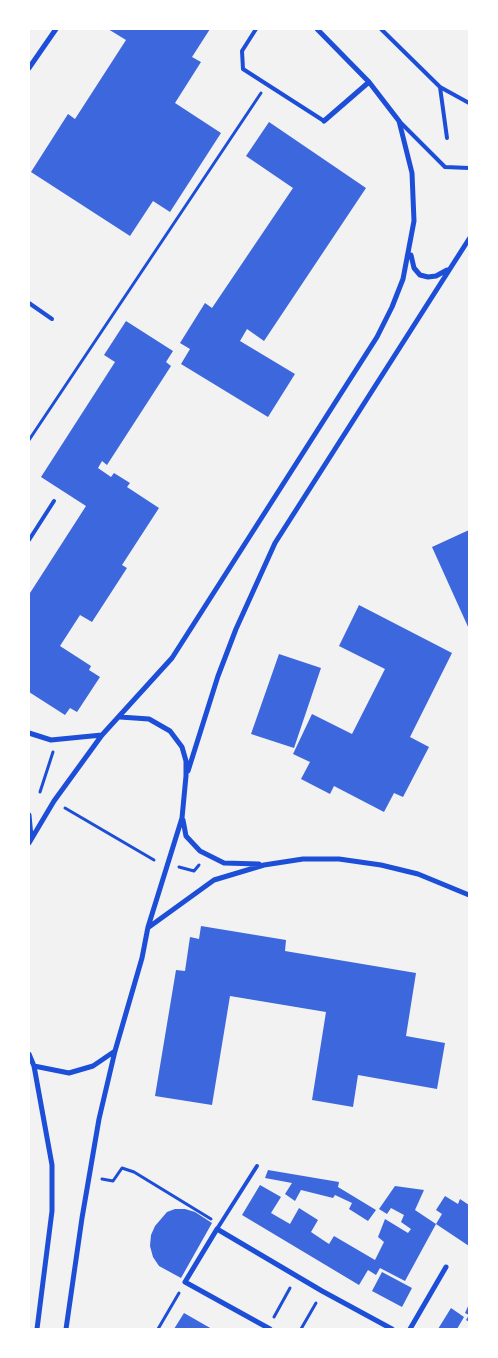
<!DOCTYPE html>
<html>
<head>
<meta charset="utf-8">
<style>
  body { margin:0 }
  #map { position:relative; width:498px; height:1358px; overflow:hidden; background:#f2f2f2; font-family:Poppins,sans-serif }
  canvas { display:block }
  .frame { position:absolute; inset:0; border:30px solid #fff; pointer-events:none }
</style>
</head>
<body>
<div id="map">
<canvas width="498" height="1358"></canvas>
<div class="frame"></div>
</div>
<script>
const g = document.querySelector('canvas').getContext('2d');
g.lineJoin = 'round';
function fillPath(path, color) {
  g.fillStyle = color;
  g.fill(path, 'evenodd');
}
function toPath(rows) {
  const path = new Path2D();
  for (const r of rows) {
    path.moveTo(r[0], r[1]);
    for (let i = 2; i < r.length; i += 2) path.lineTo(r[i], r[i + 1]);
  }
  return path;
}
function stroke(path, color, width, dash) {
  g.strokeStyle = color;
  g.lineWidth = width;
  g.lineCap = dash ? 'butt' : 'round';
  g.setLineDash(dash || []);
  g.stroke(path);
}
const building = toPath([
  [108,29,210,29,192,57,201,62,175,103,221,133,170,212,153,201,130,236,31,172,68,114,75,119,126,40],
  [269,122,366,188,264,341,247,329,240,341,295,374,268,417,181,364,190,349,180,343,205,303,212,308,293,188,246,156],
  [126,321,173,351,166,362,171,366,107,465,102,461,98,468,111,477,114,473,130,483,127,487,159,508,122,565,127,568,92,622,80,615,60,646,91,666,89,670,100,677,77,712,70,708,65,715,29,692,29,592,30,593,86,506,41,477,115,362,104,355],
  [469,530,469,629,432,547],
  [359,605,452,653,410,737,429,747,403,797,394,793,384,812,334,786,330,794,301,779,310,762,293,754,312,714,352,734,385,669,339,646],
  [279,654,321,668,294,748,251,734],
  [201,926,286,940,285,951,416,973,406,1036,445,1043,437,1089,358,1075,353,1107,312,1100,326,1012,230,996,212,1105,155,1096,176,970,185,971,190,937,199,939],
  [268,1170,339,1182,338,1187,376,1210,368,1221,349,1209,352,1203,335,1195,333,1198,301,1190,295,1201,285,1194,292,1183,265,1178],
  [260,1185,281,1197,271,1213,290,1224,299,1208,318,1220,311,1232,329,1244,334,1236,375,1260,384,1242,378,1237,385,1219,408,1233,411,1229,401,1222,404,1215,391,1208,387,1214,379,1209,395,1186,424,1190,415,1210,436,1224,405,1281,380,1268,376,1275,368,1270,359,1285,242,1215],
  [445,1196,458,1204,460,1199,469,1205,469,1246,436,1224,442,1214,436,1210],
  [175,1209,185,1209,195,1212,212,1223,181,1278,159,1266,153,1257,150,1246,151,1235,155,1226,167,1212],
  [382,1272,412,1288,402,1307,372,1291],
  [469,1304,469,1322,466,1320,469,1315,465,1313],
  [451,1308,464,1317,457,1329,438,1329],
  [184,1313,212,1329,174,1329]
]);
const path = toPath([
  [29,440,261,93],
  [40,792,53,752],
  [65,808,154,860],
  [179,867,194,871,199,865],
  [102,1179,113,1181,122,1168,134,1172,211,1219],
  [274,1317,290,1288],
  [158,1329,179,1293],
  [301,1329,316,1303]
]);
const service = toPath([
  [256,29,242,51,243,69,324,121],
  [381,29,440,87,469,103],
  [440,87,447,138],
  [399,121,445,167,469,168],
  [29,303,52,319],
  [29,540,54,501],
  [217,1229,257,1166]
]);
const minor = toPath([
  [29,68,56,29],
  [324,121,369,82],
  [411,255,414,268,420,275,428,277,436,276,447,270],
  [29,733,51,740,102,735],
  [188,771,218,676,236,629,275,543,469,239],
  [29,815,31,837],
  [183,820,186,836,200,851,224,863,259,864],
  [29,843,54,801,102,735,172,658,377,337,392,307,403,279,414,221,412,173,399,121,369,82,317,29],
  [149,927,214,880,264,865,303,859,339,859,381,865,418,874,469,895],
  [29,1054,34,1066,52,1165,52,1211,37,1329],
  [34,1066,69,1073,93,1066,115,1051],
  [66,1329,82,1218,99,1119,115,1051,142,958,148,927,182,818,186,776,186,761,182,747,170,731,149,719,120,717],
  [270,1329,185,1282,217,1229,322,1291,392,1329],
  [410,1329,446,1267]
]);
fillPath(building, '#3d67dc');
stroke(path, '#1d4ed8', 3);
stroke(service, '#1d4ed8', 4);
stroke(minor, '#1d4ed8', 5);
</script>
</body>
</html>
